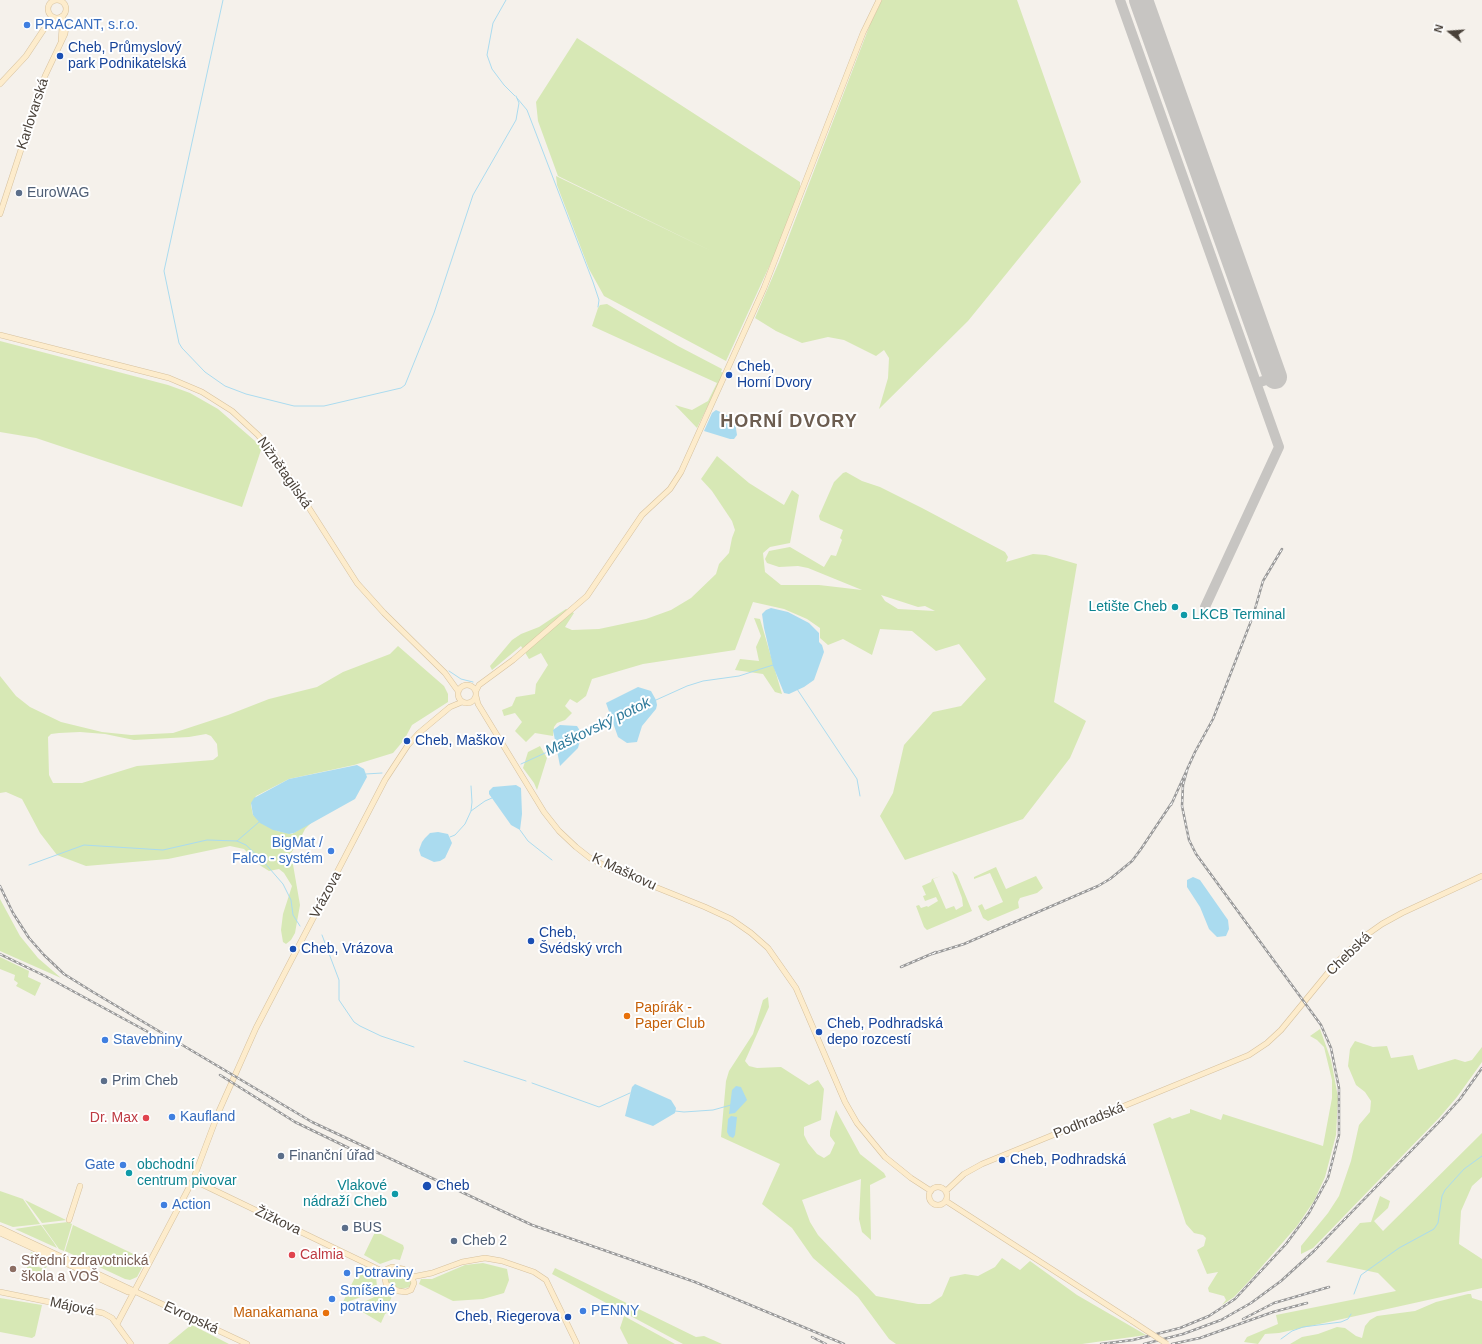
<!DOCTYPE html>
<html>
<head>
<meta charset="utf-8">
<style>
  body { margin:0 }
  #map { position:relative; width:1482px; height:1344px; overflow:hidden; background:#f5f1eb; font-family:Arial,sans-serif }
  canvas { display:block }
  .north { position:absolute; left:1430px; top:12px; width:40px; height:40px; -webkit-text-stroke:3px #fff; paint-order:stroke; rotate:287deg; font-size:11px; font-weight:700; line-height:16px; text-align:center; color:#494139 }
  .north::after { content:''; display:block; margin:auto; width:14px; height:18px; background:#494139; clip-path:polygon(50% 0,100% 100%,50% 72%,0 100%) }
</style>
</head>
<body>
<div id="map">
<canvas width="1482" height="1344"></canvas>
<div class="north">N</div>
</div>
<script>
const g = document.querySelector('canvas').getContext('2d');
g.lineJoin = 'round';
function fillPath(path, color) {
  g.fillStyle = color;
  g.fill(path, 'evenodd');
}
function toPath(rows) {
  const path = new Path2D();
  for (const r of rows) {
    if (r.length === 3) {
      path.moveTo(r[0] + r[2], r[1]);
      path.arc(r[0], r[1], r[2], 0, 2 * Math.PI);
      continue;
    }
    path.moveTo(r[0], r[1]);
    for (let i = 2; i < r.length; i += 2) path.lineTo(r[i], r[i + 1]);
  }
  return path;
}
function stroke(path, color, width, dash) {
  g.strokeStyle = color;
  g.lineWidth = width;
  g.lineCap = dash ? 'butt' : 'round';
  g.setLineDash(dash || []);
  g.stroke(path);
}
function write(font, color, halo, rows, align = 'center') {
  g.font = font + ' Arial,sans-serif';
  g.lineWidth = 4;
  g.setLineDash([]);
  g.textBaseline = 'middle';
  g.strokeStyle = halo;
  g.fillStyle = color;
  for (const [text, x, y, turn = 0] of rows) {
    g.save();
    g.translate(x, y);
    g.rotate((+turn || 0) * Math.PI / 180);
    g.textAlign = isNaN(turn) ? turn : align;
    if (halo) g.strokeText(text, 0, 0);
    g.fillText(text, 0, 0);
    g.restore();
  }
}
const green = toPath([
  [882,0,1017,0,1081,182,968,321,879,409,888,378,889,358,884,350,876,356,844,340,828,337,802,343,776,331,755,318,779,262,871,22],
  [577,38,800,182,800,189,778,247,726,361,604,296,589,269,557,185,556,176,711,251,558,176,538,121,536,102],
  [607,304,678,346,722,369,721,372,724,373,697,428,675,405,692,410,708,401,717,383,592,326,598,308,600,305],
  [0,341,168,385,190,393,218,409,262,447,242,507,36,438,0,432],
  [717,456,749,483,784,505,792,490,799,495,790,543,770,547,763,553,765,572,781,585,819,585,862,590,808,568,798,566,779,567,767,563,765,559,769,551,790,547,824,567,831,555,836,556,842,540,840,538,843,530,820,520,819,516,834,482,843,473,846,472,862,481,880,487,922,508,1005,552,1008,557,1006,562,1033,554,1046,555,1077,564,1054,702,1086,721,1070,758,1023,819,905,860,880,816,893,793,904,745,933,712,961,706,986,679,959,644,936,651,912,631,880,629,872,655,843,639,828,645,820,638,820,628,807,619,784,609,753,602,735,650,643,664,592,679,586,696,577,703,570,699,565,706,572,713,565,720,557,723,554,727,553,736,535,733,526,742,515,731,522,722,515,713,504,716,502,710,512,706,516,697,535,694,536,684,548,665,541,653,529,659,521,646,492,670,490,666,512,640,521,634,539,627,566,609,574,613,565,627,572,630,599,629,646,619,671,610,691,598,716,574,719,564,729,553,732,538,735,530,732,521,712,491,701,479],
  [881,595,918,607,925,606,935,611,898,609,885,601],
  [754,618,760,619,782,694,775,692,763,674,735,670,740,659,759,661,756,647,761,636],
  [398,646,444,686,448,694,448,702,412,725,404,740,393,753,354,765,289,779,256,796,251,805,253,815,277,831,292,834,313,821,305,829,298,843,291,853,300,905,295,933,291,940,286,944,283,942,281,930,283,914,292,886,284,873,279,869,269,871,261,866,244,849,230,846,168,859,86,866,57,855,40,833,22,799,6,792,0,793,0,676,16,696,30,707,61,722,102,732,131,735,173,733,228,715,269,699,317,687,343,672,390,654],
  [80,732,105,734,134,740,189,737,206,734,211,736,217,744,218,756,213,760,137,766,82,783,53,783,49,775,48,737,51,734,59,733],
  [540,746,547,758,537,790,534,783,523,768,528,752],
  [996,867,1006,889,1036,876,1043,888,1037,893,1020,898,1018,902,1019,908,988,921,983,918,978,906,982,904,985,910,1003,902,990,873,974,879,974,877],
  [952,871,957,875,972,911,927,930,924,927,916,906,919,905,921,908,927,906,928,907,938,901,936,897,925,901,923,896,926,895,922,886,931,882,932,879,941,876,933,879,946,909,954,906,956,910,963,906,962,898],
  [0,899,20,936,38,958,61,978,0,951],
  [0,957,29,971,28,977,41,983,35,996,16,986,18,983,14,980,15,975,0,969],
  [768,997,769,1007,745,1061,749,1066,757,1068,781,1067,809,1085,818,1080,824,1089,821,1120,804,1127,804,1135,808,1143,817,1154,824,1158,830,1154,835,1143,830,1136,830,1131,836,1110,860,1154,884,1173,886,1177,870,1185,871,1240,862,1232,859,1219,861,1179,802,1200,810,1222,818,1235,876,1296,918,1304,930,1304,942,1296,950,1277,965,1274,978,1276,995,1267,1002,1258,1020,1270,1030,1261,1077,1295,1146,1335,1082,1344,896,1344,889,1339,858,1297,813,1258,792,1228,762,1204,780,1164,721,1137,726,1081,729,1071,753,1034,763,1000],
  [1320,1029,1331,1060,1338,1097,1336,1135,1325,1177,1314,1201,1297,1226,1250,1280,1234,1297,1222,1305,1226,1300,1224,1296,1209,1292,1208,1288,1218,1272,1207,1274,1197,1250,1204,1246,1206,1238,1203,1235,1194,1233,1186,1224,1153,1124,1170,1117,1172,1119,1190,1113,1190,1109,1221,1120,1223,1114,1323,1146,1332,1098,1332,1080,1324,1047,1317,1040,1310,1036],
  [1355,1041,1373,1047,1387,1046,1391,1058,1413,1055,1418,1070,1455,1059,1465,1062,1472,1060,1482,1047,1482,1062,1457,1097,1439,1118,1313,1248,1301,1254,1301,1246,1328,1213,1339,1196,1351,1161,1359,1125,1370,1112,1371,1101,1365,1092,1356,1085,1348,1066,1350,1049],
  [1482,1133,1482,1177,1472,1186,1461,1211,1459,1244,1482,1259,1482,1288,1279,1333,1265,1334,1258,1344,1244,1342,1247,1337,1278,1324,1276,1315,1396,1291,1378,1273,1326,1262,1360,1223,1371,1222,1380,1196,1390,1201,1388,1208,1374,1221,1383,1231],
  [0,1191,23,1199,40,1224,13,1227,0,1222],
  [25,1200,66,1220,67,1220,42,1223],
  [68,1222,72,1224,64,1251,59,1249,42,1225],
  [41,1225,54,1243,57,1248,15,1229],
  [73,1225,146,1260,137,1277,130,1280,125,1279,65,1251],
  [377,1228,379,1233,403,1245,404,1248,400,1260,394,1259,380,1264,364,1255],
  [31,1252,38,1256,35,1258,37,1259,34,1265,44,1269,45,1264,47,1265,42,1280,25,1275],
  [483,1263,507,1269,509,1280,504,1293,483,1299,453,1301,419,1284,421,1279,432,1279,465,1265],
  [361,1265,373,1271,376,1276,377,1287,366,1295,342,1304],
  [555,1268,696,1337,704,1336,722,1344,683,1344,552,1274],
  [392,1269,401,1271,410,1277,412,1281,410,1287,401,1289,389,1284,386,1277,387,1272],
  [386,1289,389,1289,392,1293,391,1299,387,1305,389,1312,385,1314,381,1323,354,1307,378,1295],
  [1468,1294,1471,1294,1472,1298,1482,1301,1482,1344,1290,1344,1302,1337,1318,1334,1337,1327,1345,1328,1356,1336,1362,1338,1365,1326,1370,1320,1377,1316,1415,1311,1436,1302],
  [0,1298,42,1305,35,1336,32,1338,0,1332],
  [624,1316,675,1344,628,1344,620,1328],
  [191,1325,194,1326,229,1344,168,1344]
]);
const water = toPath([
  [716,410,729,416,735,422,737,435,734,439,730,439,704,431,712,413],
  [771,608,788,612,809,623,819,633,819,642,822,645,824,652,814,680,804,687,789,694,784,693,773,666,764,628,762,614,766,610],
  [638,687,651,691,656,700,657,705,656,709,642,726,637,742,627,743,618,737,606,703],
  [560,725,577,726,582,734,578,748,560,766,553,730],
  [357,765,364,769,367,777,355,799,294,833,289,834,273,830,260,823,253,815,251,803,254,798,289,779],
  [516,785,521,788,522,814,520,830,511,825,489,794,489,791,493,787],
  [438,832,448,834,452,843,445,858,440,861,434,862,421,856,419,850,422,842,425,838,430,833],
  [1193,877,1200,880,1228,920,1229,929,1226,936,1217,937,1209,929,1200,907,1187,887,1187,880],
  [635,1084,671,1100,676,1108,675,1113,653,1126,625,1116,632,1087],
  [736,1086,741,1087,747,1100,735,1113,729,1114,732,1090],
  [731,1116,737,1117,735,1135,733,1138,729,1136,727,1132,728,1119]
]);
const stream = toPath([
  [223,0,164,271,179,343,182,348,205,372,225,386,246,394,294,406,324,406,401,388,405,385,434,313,473,195,516,120,519,103,516,96],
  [506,0,493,23,487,55,492,69,504,85,515,96],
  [517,98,527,110,593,282,599,300,598,307],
  [449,671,461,679,473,682],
  [797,689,857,779,860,796],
  [656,700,687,686,703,681,739,676,773,665],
  [582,735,612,717],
  [521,764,556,748],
  [366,774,382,773],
  [471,786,472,802,471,811,485,801,492,798],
  [520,830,528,841,552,860],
  [450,837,455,835,465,824,471,811],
  [237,841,246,845,263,861,283,884,291,900,293,915,300,926],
  [29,865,84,845,163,850,207,840,237,841,259,822],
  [322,935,339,980,339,1000,354,1022,360,1026,381,1036,414,1047],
  [464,1061,526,1081],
  [532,1083,599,1107,630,1093],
  [675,1111,684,1112,713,1110,731,1105],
  [1354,1294,1361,1275,1399,1248,1434,1229,1438,1223,1442,1196,1445,1190,1464,1169,1482,1156],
  [1281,1339,1292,1331,1303,1327,1341,1322,1348,1319,1351,1314]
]);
const taxiway = toPath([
  [1120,0,1279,447,1205,607],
  [1257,383,1275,377]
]);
const runway = toPath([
  [1141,0,1275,377]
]);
const secondary = toPath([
  [57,9,9],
  [58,18,62,28,61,40],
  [0,84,26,56,52,17],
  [0,214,45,76,65,34,66,27,62,16],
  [0,335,169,378,202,392,232,411,258,435,279,461,357,583,384,613,445,673,458,691],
  [467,694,9],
  [476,691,479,685,513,660,587,596,642,515,670,489,681,472,764,288,863,33,879,0],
  [476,696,478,704,544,812,559,831,576,847,590,858,613,870,705,907,731,919,751,933,768,948,796,988,845,1102,857,1123,885,1157,911,1178,931,1191],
  [193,1180,384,1272],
  [938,1196,9],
  [946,1191,964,1174,982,1164,1249,1055,1267,1043,1281,1030,1336,963,1365,936,1382,924,1402,913,1482,876],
  [946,1201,1132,1321],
  [69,1220,80,1186],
  [0,1228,247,1344],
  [0,1233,128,1292,135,1292],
  [392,1267,403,1269,411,1275,414,1283,411,1290,406,1292,398,1291,386,1284,384,1273,387,1269,392,1267],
  [412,1277,432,1273,462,1262,485,1258,502,1261,534,1272,546,1280,577,1344],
  [0,1292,103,1313,112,1318,131,1344],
  [117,1324,193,1180,219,1111,256,1028,385,780,408,745,419,733,450,707,462,702]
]);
const rail = toPath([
  [1171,805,1195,752,1213,719,1253,616,1263,581,1282,549],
  [0,886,13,913,29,938,44,955,64,974,93,992,312,1122,532,1225,695,1282,844,1344],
  [0,954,45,976,150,1033],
  [932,954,964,944,1098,886,1110,879,1132,861,1141,849,1173,801],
  [901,967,936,952],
  [220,1075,295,1122,355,1151],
  [1243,1319,1274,1303,1329,1287],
  [812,1337,826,1344],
  [1101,1344,1133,1340,1180,1328,1209,1316,1235,1299,1286,1244,1309,1213,1328,1178,1339,1135,1339,1088,1331,1048,1321,1025,1196,854,1189,840,1182,806,1183,785,1188,767],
  [1144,1344,1183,1334,1221,1320,1251,1303,1281,1281,1314,1251,1441,1120,1460,1099,1482,1068],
  [1172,1344,1200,1338,1273,1312,1307,1303]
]);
const secondaryBridge = toPath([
  [1132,1321,1167,1344]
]);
const markers = [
  [27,25,4,"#3f7fe0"],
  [60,56,4,"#1a4fb4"],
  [19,193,4,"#5c6f8a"],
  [729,375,4,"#1a4fb4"],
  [1175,607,4,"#0f9aa8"],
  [1184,615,4,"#0f9aa8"],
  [407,741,4,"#1a4fb4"],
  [331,851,4,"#3f7fe0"],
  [531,941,4,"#1a4fb4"],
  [293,949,4,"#1a4fb4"],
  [627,1016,4,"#e8710a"],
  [819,1032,4,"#1a4fb4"],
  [105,1040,4,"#3f7fe0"],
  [104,1081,4,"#5c6f8a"],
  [172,1117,4,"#3f7fe0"],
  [146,1118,4,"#e0444e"],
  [281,1156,4,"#5c6f8a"],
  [1002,1160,4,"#1a4fb4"],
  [123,1165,4,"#3f7fe0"],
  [129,1173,4,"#0f9aa8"],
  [427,1186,5,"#1a4fb4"],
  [395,1194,4,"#0f9aa8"],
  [164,1205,4,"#3f7fe0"],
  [345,1228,4,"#5c6f8a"],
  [454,1241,4,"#5c6f8a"],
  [292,1255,4,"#e0444e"],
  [13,1269,4,"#8d6e63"],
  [347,1273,4,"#3f7fe0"],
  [332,1299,4,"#3f7fe0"],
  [583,1311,4,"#3f7fe0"],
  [326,1313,4,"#e8710a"],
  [568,1317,4,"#1a4fb4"]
];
const shopNames = [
  ["PRACANT, s.r.o.",35,25],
  ["BigMat /",323,843,"right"],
  ["Falco - systém",323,859,"right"],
  ["Stavebniny",113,1040],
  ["Kaufland",180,1117],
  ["Gate",115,1165,"right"],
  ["Action",172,1205],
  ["Potraviny",355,1273],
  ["Smíšené",340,1291],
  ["potraviny",340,1307],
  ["PENNY",591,1311]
];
const transitNames = [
  ["Cheb, Průmyslový",68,48],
  ["park Podnikatelská",68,64],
  ["Cheb,",737,367],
  ["Horní Dvory",737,383],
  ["Cheb, Maškov",415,741],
  ["Cheb,",539,933],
  ["Švédský vrch",539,949],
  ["Cheb, Vrázova",301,949],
  ["Cheb, Podhradská",827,1024],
  ["depo rozcestí",827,1040],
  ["Cheb, Podhradská",1010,1160],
  ["Cheb",436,1186],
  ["Cheb, Riegerova",560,1317,"right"]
];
const streetNames = [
  ["Karlovarská",33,114,-72],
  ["Nižnětagilská",284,473,55],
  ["K Maškovu",624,872,25],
  ["Vrázova",326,895,-62],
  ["Chebská",1349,954,-44],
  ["Podhradská",1089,1121,-22],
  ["Žižkova",278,1221,25],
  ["Májová",72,1307,12],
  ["Evropská",191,1318,25]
];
const serviceNames = [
  ["EuroWAG",27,193],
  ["Prim Cheb",112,1081],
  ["Finanční úřad",289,1156],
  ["BUS",353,1228],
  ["Cheb 2",462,1241]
];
const cultureNames = [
  ["Letište Cheb",1167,607],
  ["LKCB Terminal",1192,615,"left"],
  ["obchodní",137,1165,"left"],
  ["centrum pivovar",137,1181,"left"],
  ["Vlakové",387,1186],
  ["nádraží Cheb",387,1202]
];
const foodNames = [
  ["Papírák -",635,1008],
  ["Paper Club",635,1024],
  ["Manakamana",318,1313,"right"]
];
const healthNames = [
  ["Dr. Max",138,1118],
  ["Calmia",300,1255,"left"]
];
const educationNames = [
  ["Střední zdravotnická",21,1261],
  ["škola a VOŠ",21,1277]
];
const waterNames = [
  ["Maškovský potok",598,727,-26]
];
const districtNames = [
  ["HORNÍ DVORY",789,422]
];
fillPath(green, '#d7e8b5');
fillPath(water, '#aadbef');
stroke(stream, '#aadbef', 1);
stroke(taxiway, '#c7c5c2', 10);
stroke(runway, '#c7c5c2', 24);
stroke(secondary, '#d6c19e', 6);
stroke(secondary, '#fdeccc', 5);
stroke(rail, '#999', 2.5);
stroke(rail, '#fff', 1, [3]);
stroke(secondaryBridge, '#d6c19e', 6, []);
stroke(secondaryBridge, '#fdeccc', 5);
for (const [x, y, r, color] of markers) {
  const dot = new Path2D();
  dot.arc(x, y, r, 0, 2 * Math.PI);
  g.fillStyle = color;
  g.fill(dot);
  stroke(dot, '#fff', 1.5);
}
write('14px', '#366cbe', '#fff', shopNames, 'left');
write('14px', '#164399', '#fff', transitNames, 'left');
write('14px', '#494139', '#fff', streetNames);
write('14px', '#4e5e75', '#fff', serviceNames, 'left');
write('14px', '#0d838f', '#fff', cultureNames, 'right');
write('14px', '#c56008', '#fff', foodNames, 'left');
write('14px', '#be3a42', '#fff', healthNames, 'right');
write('14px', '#785e54', '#fff', educationNames, 'left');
write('italic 15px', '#2e7a9b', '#fff', waterNames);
g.letterSpacing = '1px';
write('bold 18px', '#6c5d50', '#fff', districtNames);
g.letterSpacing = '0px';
</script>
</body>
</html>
